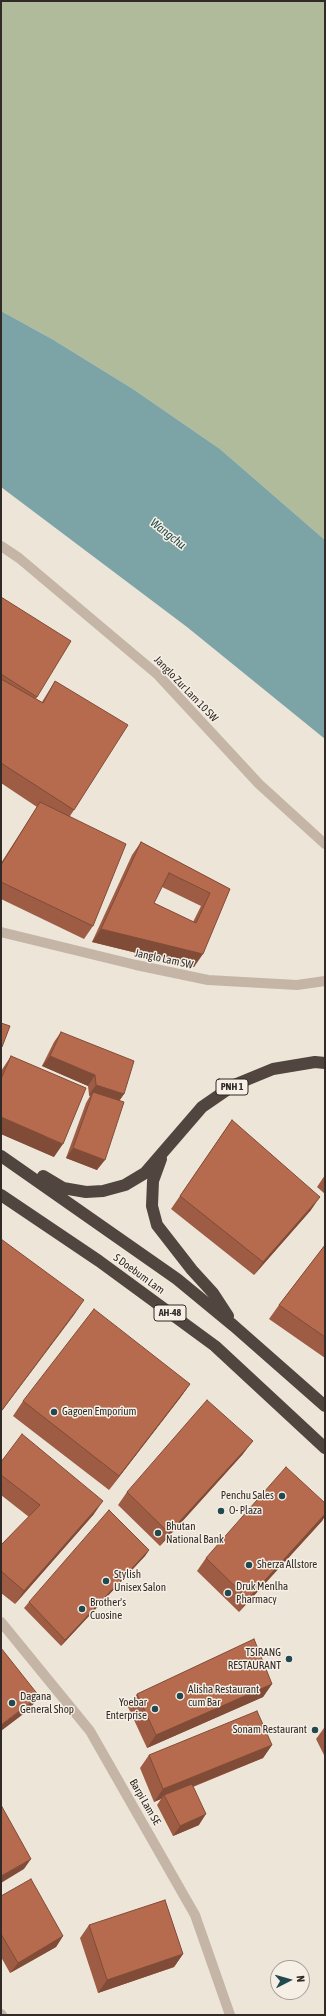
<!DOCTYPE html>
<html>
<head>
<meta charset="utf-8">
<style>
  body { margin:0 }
  #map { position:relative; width:326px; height:2016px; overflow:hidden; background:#eee5d9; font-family:"Asap Condensed",sans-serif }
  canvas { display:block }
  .frame { position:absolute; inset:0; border:2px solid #312a26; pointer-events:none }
  .north { position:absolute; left:270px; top:1960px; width:40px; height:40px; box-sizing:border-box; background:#f6efe5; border:1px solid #a7a099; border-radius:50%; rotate:84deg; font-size:11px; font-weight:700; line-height:16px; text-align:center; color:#312a26 }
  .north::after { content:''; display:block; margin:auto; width:14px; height:18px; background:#21494e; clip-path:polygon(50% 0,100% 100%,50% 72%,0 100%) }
</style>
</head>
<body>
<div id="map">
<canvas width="326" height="2016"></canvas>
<div class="frame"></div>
<div class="north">N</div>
</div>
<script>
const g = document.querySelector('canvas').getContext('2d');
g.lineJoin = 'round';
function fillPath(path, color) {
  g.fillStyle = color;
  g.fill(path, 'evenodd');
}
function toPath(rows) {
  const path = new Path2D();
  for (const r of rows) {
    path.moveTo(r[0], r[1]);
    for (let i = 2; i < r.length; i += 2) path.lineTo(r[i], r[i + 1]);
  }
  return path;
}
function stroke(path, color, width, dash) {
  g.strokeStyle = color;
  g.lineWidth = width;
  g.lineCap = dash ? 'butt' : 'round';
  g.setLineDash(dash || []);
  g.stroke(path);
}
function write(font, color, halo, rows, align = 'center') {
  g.font = font + ' "Asap Condensed",sans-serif';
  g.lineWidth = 3;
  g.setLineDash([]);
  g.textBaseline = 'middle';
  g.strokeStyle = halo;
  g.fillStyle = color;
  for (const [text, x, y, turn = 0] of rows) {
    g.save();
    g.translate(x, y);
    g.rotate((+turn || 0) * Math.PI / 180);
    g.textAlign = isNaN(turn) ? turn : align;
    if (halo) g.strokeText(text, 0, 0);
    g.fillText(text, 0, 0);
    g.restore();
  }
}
const green = toPath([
  [1,1,325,1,325,540,220,449,133,389,52,339,1,311]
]);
const water = toPath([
  [1,311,52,339,133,389,220,449,325,540,325,739,187,627,1,487]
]);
const minor = toPath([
  [1,546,19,558,158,675,259,784,325,844],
  [1,932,136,965,208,980,297,985,325,981],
  [1,1622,90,1731,195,1915,230,2015],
  [1,2014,2,2015]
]);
const highway = toPath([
  [1,1156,177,1279,234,1326,325,1406],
  [161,1159,153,1181,152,1206,157,1225,192,1270,213,1293,228,1316],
  [43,1176,63,1188,86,1192,103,1191,125,1185,145,1173,202,1107,234,1085,273,1069,315,1062,325,1063],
  [1,1195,99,1261,215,1346,325,1448]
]);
const wall = toPath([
  [1,597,37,697,36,699,42,702,55,681,74,810,70,816,93,926,84,939,1,899,1,863,37,807,1,783],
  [141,842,230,889,194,967,92,942,132,855],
  [162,887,201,906,193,922,154,903],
  [61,1032,124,1094,119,1101,97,1170,66,1158,86,1103,90,1096,89,1095,88,1086,42,1066,54,1042],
  [11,1056,54,1157,1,1134,1,1071],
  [232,1120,311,1210,254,1275,171,1209],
  [325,1175,325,1194,317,1187],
  [325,1245,325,1358,269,1319,279,1305],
  [190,1384,180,1398,109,1490,13,1416,23,1401],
  [243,1454,160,1546,118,1505,127,1492],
  [1,1462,94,1514,15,1604,1,1593,1,1545,29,1517,1,1495],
  [325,1503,325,1516,322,1521,239,1612,197,1571,206,1558],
  [149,1550,145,1556,61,1646,24,1608,29,1602],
  [272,1684,263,1697,147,1748,128,1707,137,1694],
  [324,1728,325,1728,325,1757,316,1739],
  [272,1745,263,1758,193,1787,199,1825,173,1836,157,1805,161,1799,154,1802,140,1768,149,1755],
  [1,1896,63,1936,56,1947,10,1973,1,1957],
  [89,1925,183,1954,174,1967,98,1993,80,1938]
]);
const shadedWall = toPath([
  [101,929,203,954,194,967,92,942],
  [50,1056,95,1075,88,1086,42,1066],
  [96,1085,124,1094,117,1104,93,1092,90,1096,89,1095],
  [1,1117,63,1144,54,1157,1,1134],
  [73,1148,105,1160,97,1170,66,1158],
  [320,1197,311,1210,254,1275,263,1262],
  [84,1300,74,1315,1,1412,1,1411],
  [190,1384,180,1398,109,1490,119,1476],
  [253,1441,243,1454,160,1546,169,1533],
  [103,1501,94,1514,15,1604,24,1591],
  [325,1514,325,1516,322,1521,239,1612,248,1599],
  [149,1550,145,1556,61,1646,65,1640],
  [272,1684,263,1697,147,1748,156,1735],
  [39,1696,30,1709,1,1731,1,1725],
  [272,1745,263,1758,166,1797,164,1795,161,1799,154,1802,163,1789],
  [206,1814,199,1825,173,1836,180,1826],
  [31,1859,24,1869,1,1883,1,1876],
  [63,1936,56,1947,10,1973,18,1963],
  [183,1954,174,1967,98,1993,107,1980]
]);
const building = toPath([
  [1,597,71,641,37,697,1,674,1,597],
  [1,679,43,703,55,681,128,725,74,810,1,763,1,679],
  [40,802,126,844,93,926,1,882,1,865,40,802],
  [141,842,230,889,203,954,101,929,141,842],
  [169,873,210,893,196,923,154,903,169,873],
  [1,1023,10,1026,2,1047,1,1046,1,1023],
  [61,1032,134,1061,124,1094,96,1085,95,1075,50,1056,61,1032],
  [11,1056,86,1088,63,1144,1,1117,1,1079,11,1056],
  [93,1092,124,1102,105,1160,73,1148,93,1092],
  [232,1120,320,1197,263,1262,180,1196,232,1120],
  [1,1239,84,1300,2,1410,1,1409,1,1239],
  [325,1245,325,1337,279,1305,325,1245],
  [94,1309,190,1384,119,1476,23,1401,94,1309],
  [207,1400,253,1441,169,1533,127,1492,207,1400],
  [22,1434,103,1501,24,1591,1,1571,1,1545,40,1505,1,1475,1,1462,22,1434],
  [286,1467,325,1503,325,1514,248,1599,206,1558,286,1467],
  [109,1510,149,1550,65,1640,29,1602,109,1510],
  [254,1639,272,1684,156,1735,137,1694,254,1639],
  [1,1648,39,1696,1,1725,1,1648],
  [257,1711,272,1745,163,1789,149,1755,257,1711],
  [192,1784,206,1814,180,1826,164,1795,192,1784],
  [1,1805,31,1859,1,1876,1,1805],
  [31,1879,63,1936,18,1963,1,1934,1,1896,31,1879],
  [165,1900,183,1954,107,1980,89,1925,165,1900]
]);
const markers = [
  [54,1412,4,"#21494e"],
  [282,1496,4,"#21494e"],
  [221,1511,4,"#21494e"],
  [158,1533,4,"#21494e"],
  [249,1565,4,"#21494e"],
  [106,1581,4,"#21494e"],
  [228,1593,4,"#21494e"],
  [82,1609,4,"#21494e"],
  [289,1659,4,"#21494e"],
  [180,1696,4,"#21494e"],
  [12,1703,4,"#21494e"],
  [155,1709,4,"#21494e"],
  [315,1730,4,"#21494e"]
];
const shields = [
  [232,1087,32],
  [170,1313,32]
];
const shieldNames = [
  ["PNH 1",232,1087],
  ["AH-48",170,1313]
];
const streetNames = [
  ["Janglo Zur Lam 10 SW",186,689,46],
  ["Janglo Lam SW",164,959,12],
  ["S Doebum Lam",139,1274,36],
  ["Barpi Lam SE",145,1802,60]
];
const poiNames = [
  ["Gagoen Emporium",62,1412],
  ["Penchu Sales",274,1496,"right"],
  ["O- Plaza",229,1511],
  ["Bhutan",166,1527],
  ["National Bank",166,1540],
  ["Sherza Allstore",257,1565],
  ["Stylish",114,1575],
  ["Unisex Salon",114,1588],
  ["Druk Menlha",236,1587],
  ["Pharmacy",236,1600],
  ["Brother's",90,1603],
  ["Cuosine",90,1616],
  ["TSIRANG",281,1653,"right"],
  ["RESTAURANT",281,1666,"right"],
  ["Alisha Restaurant",188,1690],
  ["cum Bar",188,1703],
  ["Dagana",20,1697],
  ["General Shop",20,1710],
  ["Yoebar",147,1703,"right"],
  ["Enterprise",147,1716,"right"],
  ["Sonam Restaurant",307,1730,"right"]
];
const waterNames = [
  ["Wangchu",168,534,38]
];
fillPath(green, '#afbb9b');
fillPath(water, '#7ca4a7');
stroke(minor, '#c4b5a7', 10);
stroke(highway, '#51453f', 12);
fillPath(wall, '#9d5c43');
fillPath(shadedWall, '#804b37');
fillPath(building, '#b76b4e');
stroke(building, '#804b37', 1);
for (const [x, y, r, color] of markers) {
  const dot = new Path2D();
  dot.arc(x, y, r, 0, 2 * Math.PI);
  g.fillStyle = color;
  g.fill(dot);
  stroke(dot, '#f6efe5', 1.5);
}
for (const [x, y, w] of shields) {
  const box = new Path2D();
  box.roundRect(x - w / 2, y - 8, w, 16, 3);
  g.fillStyle = '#f6efe5';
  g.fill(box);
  stroke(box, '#312a26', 1);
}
write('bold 10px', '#312a26', null, shieldNames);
write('11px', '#312a26', '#f6efe5', streetNames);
write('11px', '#312a26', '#f6efe5', poiNames, 'left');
write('italic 12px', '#21494e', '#f6efe5', waterNames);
</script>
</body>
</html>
